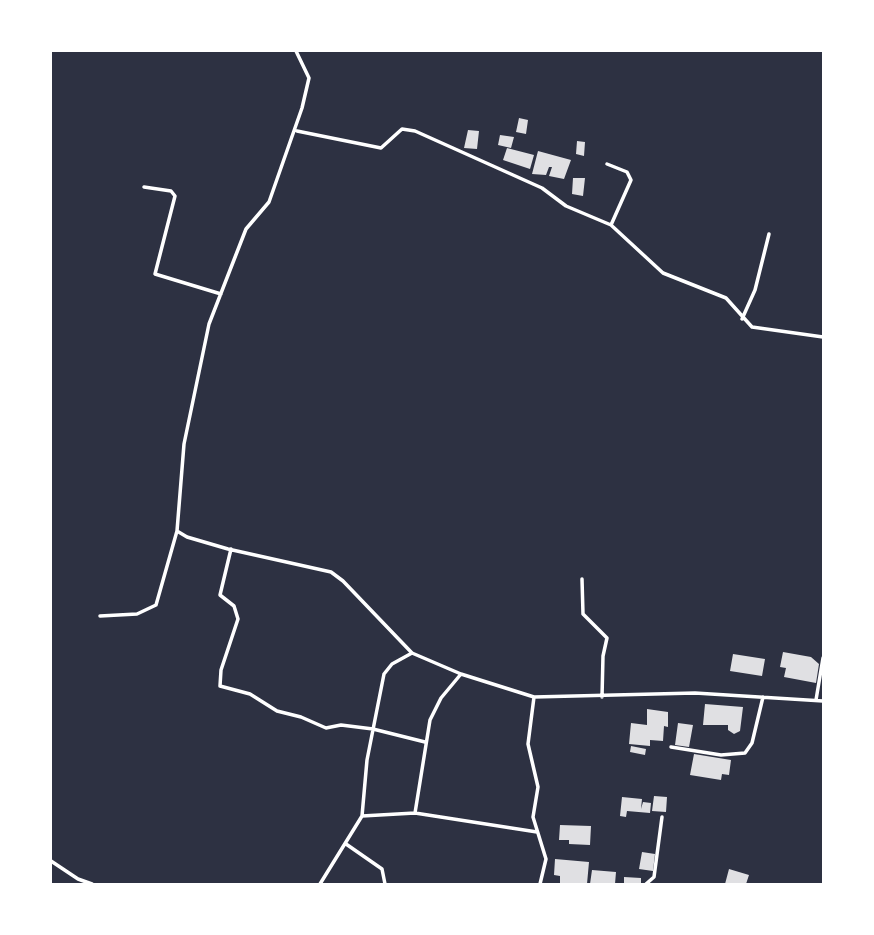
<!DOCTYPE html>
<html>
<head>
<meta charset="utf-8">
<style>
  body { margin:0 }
  #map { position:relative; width:874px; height:935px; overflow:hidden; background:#2d3142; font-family:"Work Sans",sans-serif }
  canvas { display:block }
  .frame { position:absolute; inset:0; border:52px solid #fff; pointer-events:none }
</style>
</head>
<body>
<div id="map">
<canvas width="874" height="935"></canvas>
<div class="frame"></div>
</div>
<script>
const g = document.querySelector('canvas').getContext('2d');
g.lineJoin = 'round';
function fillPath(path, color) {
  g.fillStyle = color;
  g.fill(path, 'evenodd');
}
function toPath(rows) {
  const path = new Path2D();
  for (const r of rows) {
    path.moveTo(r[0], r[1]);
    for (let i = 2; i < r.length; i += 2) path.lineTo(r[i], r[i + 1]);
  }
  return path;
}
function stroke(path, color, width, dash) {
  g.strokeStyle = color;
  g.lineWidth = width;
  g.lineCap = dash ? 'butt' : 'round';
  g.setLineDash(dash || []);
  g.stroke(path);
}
const building = toPath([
  [519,118,528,120,526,134,516,132],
  [468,130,479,131,477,149,464,148],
  [500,135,514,137,511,148,498,145],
  [577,141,585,142,584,156,576,154],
  [507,148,534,155,530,169,503,160],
  [538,151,571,160,564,179,549,176,552,167,549,167,546,175,532,174],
  [573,178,585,178,583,196,572,194],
  [783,652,811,657,819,664,816,683,784,677,786,668,780,667],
  [733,654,765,659,762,676,730,671],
  [705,704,743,707,740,731,734,734,728,730,728,725,703,725],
  [647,709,668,712,668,727,664,726,663,741,650,740,650,746,629,744,631,723,647,725],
  [678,723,693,725,689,747,675,745],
  [631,746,646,749,645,755,630,752],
  [694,754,731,760,729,775,722,774,721,780,690,775],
  [654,796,667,797,666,812,652,811],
  [622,797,642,799,641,809,643,802,651,803,650,813,627,811,626,817,620,816],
  [560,825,591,826,590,845,569,844,569,840,559,840],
  [642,852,655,854,653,871,639,869],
  [555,859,589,862,587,884,560,884,560,876,554,875],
  [729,869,749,875,746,884,725,884],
  [592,870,616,872,615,884,590,884],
  [624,877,641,878,641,884,624,884]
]);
const minor = toPath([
  [296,51,309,78,302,108,269,202,246,229,209,324,184,444,177,531,187,537,228,549,331,572,343,581,412,653,461,674,534,697,695,693,823,701],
  [297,131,381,148,402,129,415,131,542,188,566,206,611,225,663,273,726,298,752,327,823,337],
  [607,164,627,172,631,180,611,225],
  [144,187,171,191,175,196,155,274,221,294],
  [742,319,755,290,769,234],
  [231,549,220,595,234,606,238,619,221,670,220,686,250,694,277,711,301,717,326,728,341,725,373,729,425,742],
  [582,579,583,614,607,638,603,656,602,697],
  [100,616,137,614,156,605,177,531],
  [534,697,528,744,538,787,533,817,546,859,540,884],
  [816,700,823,658],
  [671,747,721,755,745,753,752,743,763,697],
  [415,813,430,720,441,698,461,674],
  [362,816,415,813,537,832],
  [346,844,382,869,385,884],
  [51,861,78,879,92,884],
  [320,884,362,816,367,760,384,674,392,664,412,653],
  [646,884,654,877,662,817]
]);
fillPath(building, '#e0e0e3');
stroke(minor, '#fff', 3.5);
</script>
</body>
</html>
